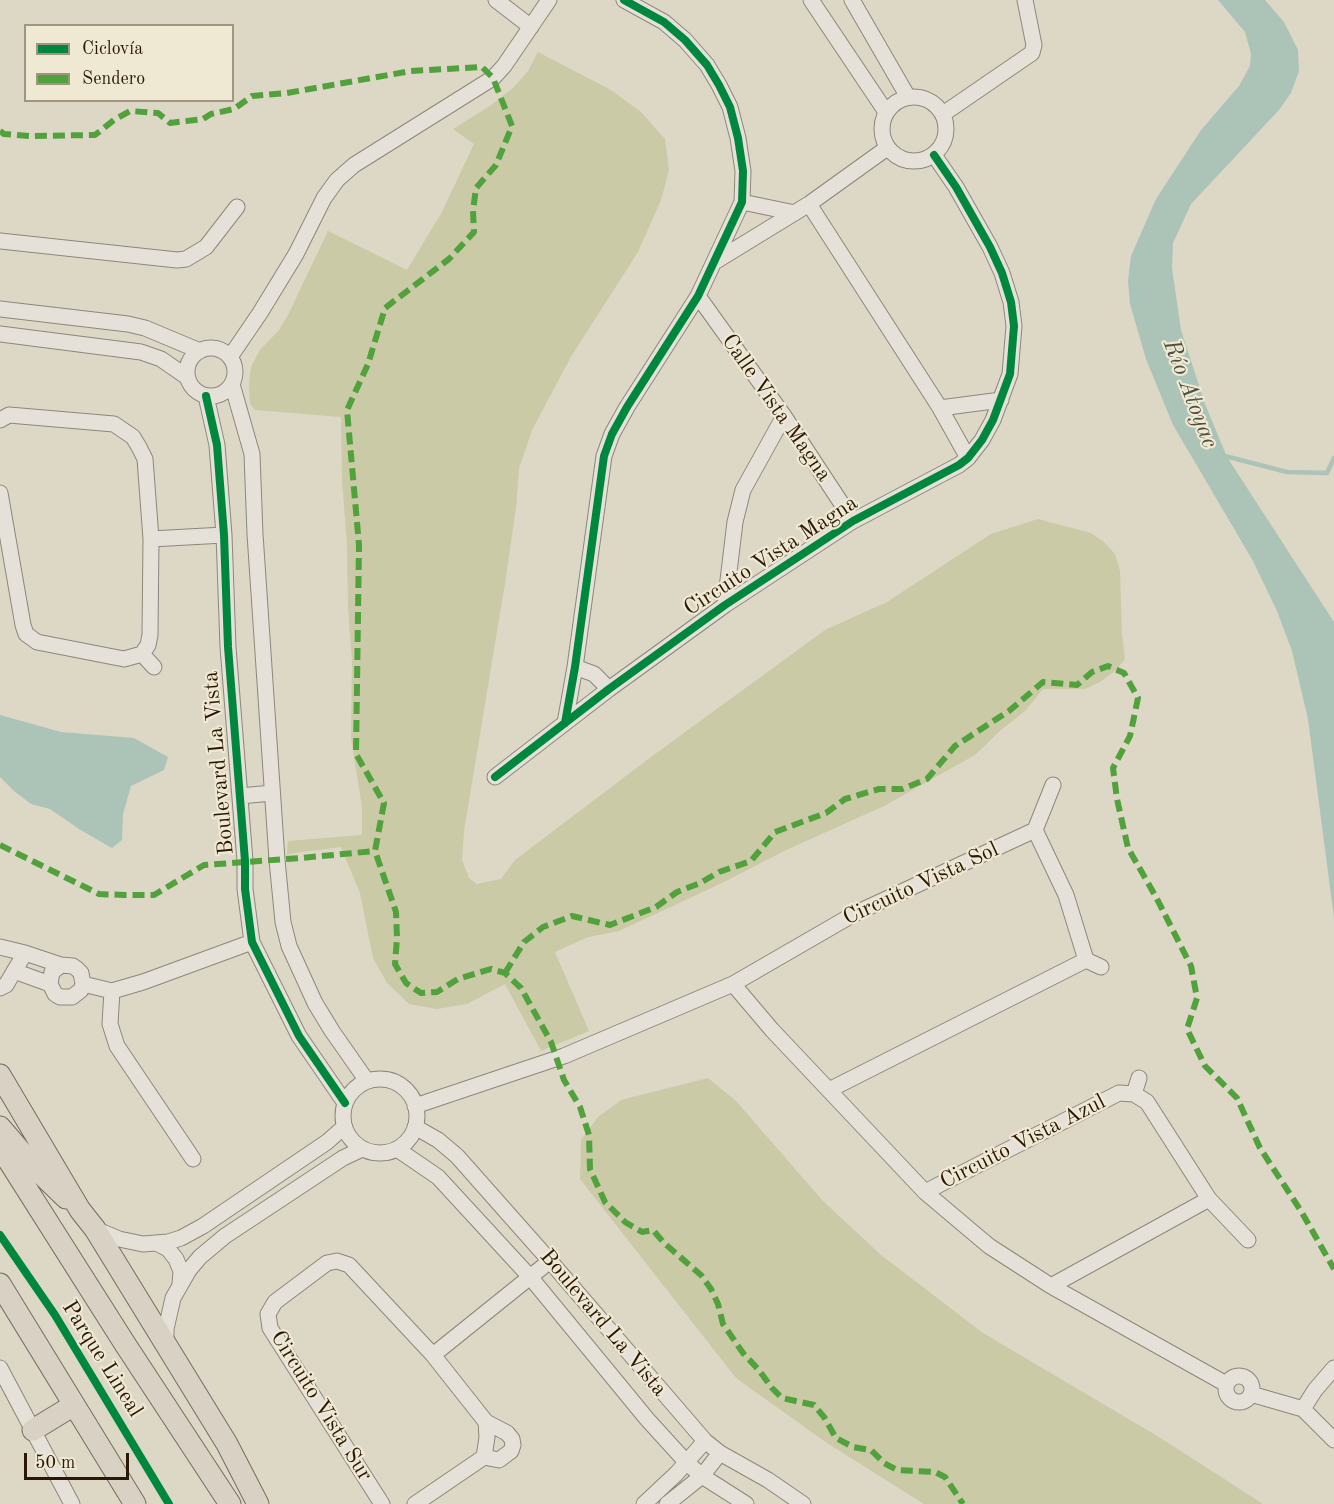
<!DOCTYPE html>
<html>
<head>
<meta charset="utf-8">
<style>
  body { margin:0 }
  #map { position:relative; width:1334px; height:1504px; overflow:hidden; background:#ddd7c5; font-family:"Old Standard TT",serif }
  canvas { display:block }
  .legend { position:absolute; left:24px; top:24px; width:210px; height:78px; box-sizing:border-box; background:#efe8d3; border:2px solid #a09581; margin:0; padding:8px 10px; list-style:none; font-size:18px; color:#291805 }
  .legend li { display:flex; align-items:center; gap:12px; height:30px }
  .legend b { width:30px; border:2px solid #a09581 }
  .scale { position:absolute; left:24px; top:1453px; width:105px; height:27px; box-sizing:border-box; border:3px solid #291805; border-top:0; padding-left:8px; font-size:18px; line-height:21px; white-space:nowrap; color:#291805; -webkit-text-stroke:4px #efe8d3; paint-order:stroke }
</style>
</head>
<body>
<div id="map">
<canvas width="1334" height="1504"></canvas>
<ul class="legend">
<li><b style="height:8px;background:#00873e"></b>Ciclovía</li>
<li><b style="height:8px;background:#51a13d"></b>Sendero</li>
</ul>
<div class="scale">50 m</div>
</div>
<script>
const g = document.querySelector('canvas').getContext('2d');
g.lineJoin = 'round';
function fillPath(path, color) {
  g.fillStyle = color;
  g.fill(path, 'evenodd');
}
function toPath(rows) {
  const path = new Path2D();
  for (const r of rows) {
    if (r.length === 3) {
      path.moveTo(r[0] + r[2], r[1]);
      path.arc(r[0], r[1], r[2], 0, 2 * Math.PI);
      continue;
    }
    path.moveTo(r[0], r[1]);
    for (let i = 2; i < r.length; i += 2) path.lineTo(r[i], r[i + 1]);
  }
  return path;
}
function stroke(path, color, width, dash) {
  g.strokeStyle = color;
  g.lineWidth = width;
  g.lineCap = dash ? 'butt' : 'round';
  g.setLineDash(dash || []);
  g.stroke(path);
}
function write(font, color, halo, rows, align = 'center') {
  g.font = font + ' "Old Standard TT",serif';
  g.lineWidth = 4.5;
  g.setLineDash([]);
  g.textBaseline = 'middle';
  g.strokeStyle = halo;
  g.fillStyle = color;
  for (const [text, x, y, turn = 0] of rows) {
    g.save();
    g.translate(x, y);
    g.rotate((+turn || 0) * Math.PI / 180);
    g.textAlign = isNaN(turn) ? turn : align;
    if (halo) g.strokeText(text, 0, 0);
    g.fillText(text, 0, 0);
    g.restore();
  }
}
const green = toPath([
  [538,52,611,90,641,112,665,139,669,170,661,200,638,252,572,355,533,428,519,468,516,508,505,583,464,831,462,860,469,878,477,884,501,879,515,860,651,757,825,630,887,602,991,534,1038,519,1091,533,1104,542,1115,554,1120,571,1122,634,1125,659,1116,670,1100,682,1085,689,1043,689,1025,711,1002,729,975,755,884,806,784,851,722,883,619,931,588,937,555,952,589,1031,541,1051,505,984,467,1004,437,1009,409,1004,387,983,373,958,360,893,341,847,287,854,288,841,362,835,362,807,351,738,352,662,348,607,347,544,342,480,341,417,255,410,250,404,249,384,251,367,260,350,279,330,288,315,328,231,407,270,442,212,474,144,453,129,490,106,514,87,528,71],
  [708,1078,736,1101,823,1201,881,1255,983,1333,1159,1437,1263,1504,924,1504,827,1443,736,1378,580,1179,581,1140,598,1117,621,1100]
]);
const water = toPath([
  [1218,0,1265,0,1284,22,1298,50,1299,71,1291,93,1279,110,1191,204,1173,243,1172,268,1181,330,1205,404,1227,457,1334,622,1334,918,1308,719,1292,651,1277,611,1253,561,1173,425,1146,359,1130,304,1128,281,1131,256,1156,199,1201,130,1239,86,1250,66,1251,54,1245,32],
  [0,715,61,732,134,738,168,757,164,770,131,786,123,814,122,840,112,848,79,829,50,809,31,804,14,791,0,777]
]);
const stream = toPath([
  [1221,455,1287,472,1327,473,1334,458]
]);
const minor = toPath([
  [496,0,531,27],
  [811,0,886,112],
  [852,0,908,97],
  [914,129,32],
  [943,114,1032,53,1034,45,1025,0],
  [742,202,795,213],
  [809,204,940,408,968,458],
  [0,241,177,260,186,259,206,247,237,207],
  [716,261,809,204,887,148],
  [698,296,784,416,853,521],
  [0,309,128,324,145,328,200,351],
  [0,334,141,352,161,359,187,377],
  [211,372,24],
  [230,357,260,313,296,254,324,198,337,180,354,165,493,78,504,66,549,0],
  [232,384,252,454,255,534,277,860,283,922,289,946,315,1003,332,1031,367,1081],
  [206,396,217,445,224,535,228,647,245,861,245,889,252,942,299,1036,345,1103],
  [940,408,1001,400],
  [0,420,9,415,114,424,133,437,139,447,145,459,151,539,150,635,148,645,142,654,124,659,37,642,26,634,23,625,0,493],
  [151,539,224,535],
  [725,605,735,522,743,490,784,416],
  [142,654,154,667],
  [575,667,594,674,609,689],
  [565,723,575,667,604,456,612,434,627,407,698,296,742,202,743,171,738,138,730,107,719,85,707,65,685,40,664,22,624,0],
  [495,777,609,689,725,605,853,521,959,465,968,458,982,440,993,420,1010,374,1014,326,1011,302,1002,273,990,247,956,187,934,155],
  [240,796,272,793],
  [1035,830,1066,895,1086,960],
  [1035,830,1053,785],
  [0,947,25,953,61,965,73,966,77,969,81,973,83,984,81,990,72,997,60,997,55,994,50,984,52,972,61,965],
  [1086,960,1101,967],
  [14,971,50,984],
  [83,984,112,991,143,982,252,942],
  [733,984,772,1030,925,1192,989,1246,1051,1286,1226,1384],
  [0,988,6,985,25,953],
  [112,991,110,1024,117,1046,193,1159],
  [380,1116,37],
  [829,1090,1086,960],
  [1134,1094,1139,1078],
  [415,1106,564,1056,733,984,854,914,1035,830],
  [415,1127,438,1140,457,1156,550,1261,705,1441,720,1453,768,1480,803,1504],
  [397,1149,438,1177,531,1278,647,1419,687,1463,702,1476,746,1504],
  [925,1192,1119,1093,1134,1094,1147,1102,1209,1199,1248,1240],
  [95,1229,119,1239,143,1244,168,1242,181,1238,203,1226,327,1142,344,1127],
  [156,1243,168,1249,176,1259,181,1271,180,1284],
  [1051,1286,1209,1199],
  [166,1344,166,1329,173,1298,189,1270,200,1257,225,1236,343,1158,362,1149],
  [433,1355,550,1261],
  [0,1368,72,1504],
  [1239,1389,13],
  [1251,1394,1303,1409,1334,1440],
  [1303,1409,1315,1390,1334,1368],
  [484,1457,499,1460,511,1451,513,1445,512,1439,507,1433,486,1422],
  [382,1504,270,1328,268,1314,275,1302,327,1263,337,1261,349,1265,433,1355,486,1422,487,1437,484,1457,415,1504],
  [644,1504,676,1474,705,1441],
  [667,1504,702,1476,720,1453]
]);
const highway = toPath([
  [0,1075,80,1210,95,1229,227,1444,258,1504],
  [0,1127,36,1169,66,1198],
  [0,1147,125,1344,230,1504],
  [0,1284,135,1504],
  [33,1430,74,1405]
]);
const quiet = toPath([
  [0,131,4,134,29,136,95,135,114,120,130,111,158,113,170,123,203,119,211,114,234,109,252,96,287,93,411,71,482,67,493,78,512,126,496,165,476,188,473,211,474,232,449,259,385,308,368,364,347,410,359,545,356,754,384,803,375,851,396,912,397,938,395,964,406,983,421,993,437,992,458,979,491,969,505,973,521,988,551,1042,564,1080,580,1107,589,1135,590,1169,605,1202,625,1222,642,1232,653,1230,664,1243,701,1275,711,1289,718,1304,723,1324,743,1353,758,1369,772,1388,782,1398,814,1405,824,1417,836,1438,853,1447,871,1450,884,1463,897,1470,935,1472,945,1477,963,1504],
  [0,845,99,894,124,895,154,895,204,865,301,858,375,851],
  [505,973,524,942,543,927,572,916,610,925,656,907,677,892,700,883,719,872,751,861,775,832,826,813,845,799,879,789,902,789,927,779,955,746,1009,711,1043,682,1077,685,1092,672,1108,666,1124,673,1138,698,1130,736,1113,768,1117,799,1128,848,1156,897,1191,966,1197,998,1187,1029,1205,1066,1237,1098,1260,1148,1301,1211,1334,1269]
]);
const cycleway = toPath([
  [206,396,217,445,224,535,228,647,245,861,245,889,252,942,299,1036,345,1103],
  [565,723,575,667,604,456,612,434,627,407,698,296,742,202,743,171,738,138,730,107,719,85,707,65,685,40,664,22,624,0],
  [495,777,609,689,725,605,853,521,959,465,968,458,982,440,993,420,1010,374,1014,326,1011,302,1002,273,990,247,956,187,934,155],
  [0,1235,55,1315,169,1504]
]);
const streetNames = [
  ["Calle Vista Magna",776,408,55],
  ["Circuito Vista Magna",771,556,-33],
  ["Boulevard La Vista",219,763,-95],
  ["Circuito Vista Sol",921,884,-25],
  ["Circuito Vista Azul",1023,1142,-27],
  ["Boulevard La Vista",603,1323,50],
  ["Parque Lineal",102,1359,58],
  ["Circuito Vista Sur",321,1406,58]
];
const waterNames = [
  ["Río Atoyac",1190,394,69]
];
fillPath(green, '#cacaa6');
fillPath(water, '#acc4b7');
stroke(stream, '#acc4b7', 4.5);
stroke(minor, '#8d877b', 17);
stroke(highway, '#736d62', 23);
stroke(minor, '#e5e1d9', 15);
stroke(highway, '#d9d2c4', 21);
stroke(quiet, '#51a13d', 6, [12, 6]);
stroke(cycleway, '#00873e', 8);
write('22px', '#291805', '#efe8d3', streetNames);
write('italic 24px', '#505141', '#efe8d3', waterNames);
</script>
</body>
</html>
